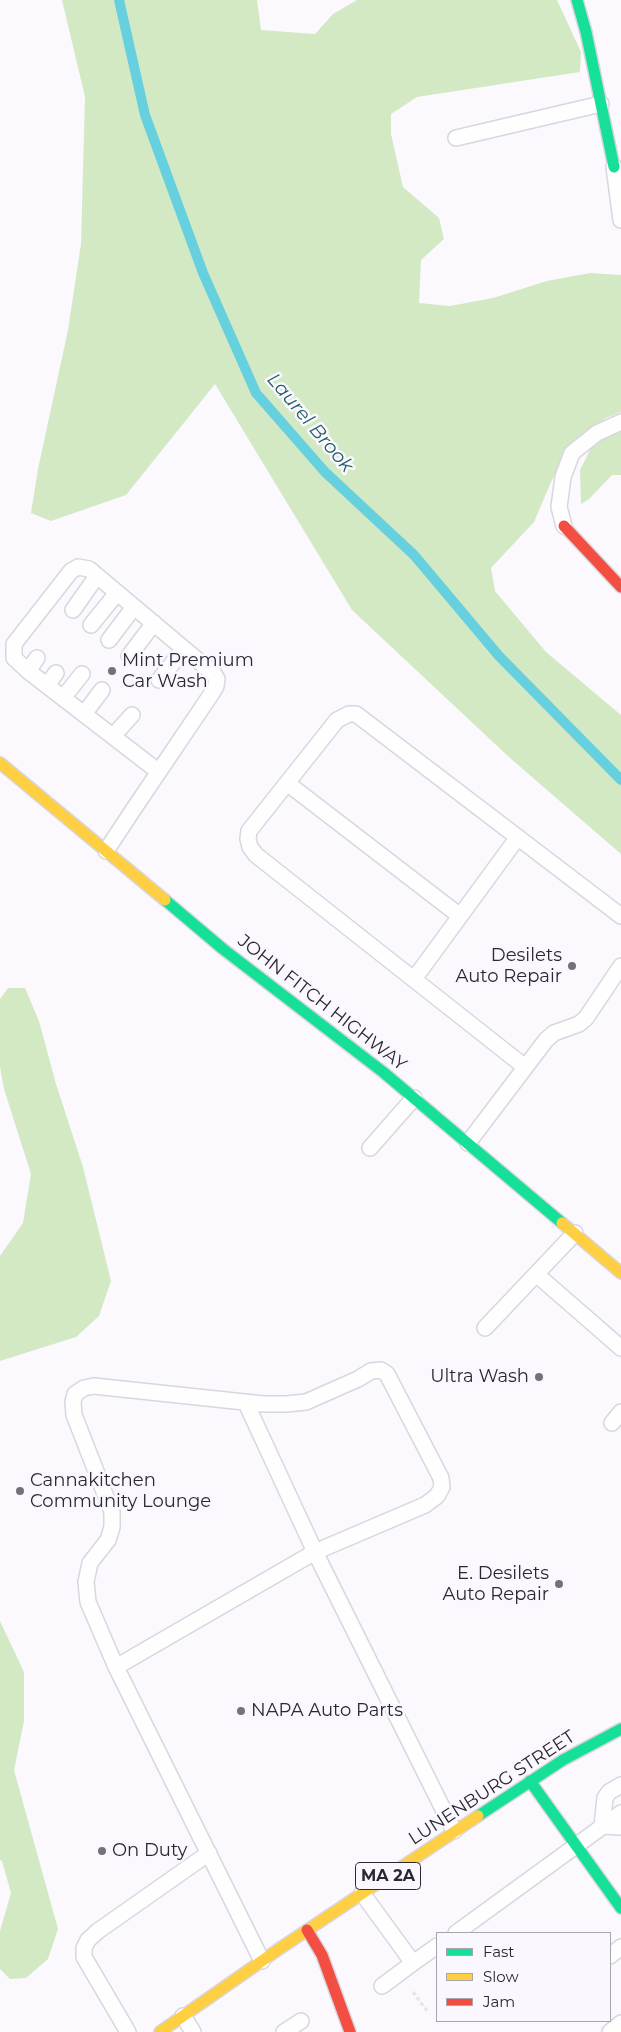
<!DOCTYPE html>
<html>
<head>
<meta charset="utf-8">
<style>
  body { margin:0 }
  #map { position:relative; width:621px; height:2032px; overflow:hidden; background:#fbf9fd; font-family:Montserrat,sans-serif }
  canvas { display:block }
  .legend { position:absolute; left:436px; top:1932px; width:175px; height:90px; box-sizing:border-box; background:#faf8fe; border:1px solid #a7a5ad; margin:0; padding:6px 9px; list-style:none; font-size:15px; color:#2b2833 }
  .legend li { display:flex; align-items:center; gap:10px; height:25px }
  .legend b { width:25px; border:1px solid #a7a5ad }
</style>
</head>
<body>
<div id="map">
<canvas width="621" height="2032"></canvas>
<ul class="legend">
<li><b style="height:6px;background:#16e098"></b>Fast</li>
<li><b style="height:6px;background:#ffcf43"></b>Slow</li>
<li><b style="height:6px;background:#f24e42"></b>Jam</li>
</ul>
</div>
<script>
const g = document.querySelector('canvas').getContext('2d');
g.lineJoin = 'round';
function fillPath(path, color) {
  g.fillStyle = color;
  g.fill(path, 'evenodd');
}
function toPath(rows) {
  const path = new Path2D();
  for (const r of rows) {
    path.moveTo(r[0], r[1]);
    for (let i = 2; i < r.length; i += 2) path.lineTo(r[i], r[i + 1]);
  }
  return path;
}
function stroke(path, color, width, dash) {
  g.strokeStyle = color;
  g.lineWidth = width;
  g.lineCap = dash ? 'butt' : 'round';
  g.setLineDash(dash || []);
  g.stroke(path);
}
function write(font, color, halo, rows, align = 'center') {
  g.font = font + ' Montserrat,sans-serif';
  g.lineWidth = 5;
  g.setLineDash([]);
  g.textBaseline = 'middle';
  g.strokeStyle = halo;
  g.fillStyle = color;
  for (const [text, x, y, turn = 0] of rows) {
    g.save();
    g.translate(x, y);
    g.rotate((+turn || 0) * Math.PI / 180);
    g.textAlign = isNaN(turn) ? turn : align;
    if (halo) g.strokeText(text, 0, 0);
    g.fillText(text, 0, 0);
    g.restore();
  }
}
const green = toPath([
  [62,0,257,0,261,30,315,34,333,14,357,0,557,0,581,52,580,72,417,97,391,114,391,134,403,187,439,218,444,239,421,260,419,303,450,306,493,298,547,281,590,273,621,275,621,412,606,418,572,444,551,482,534,522,491,568,495,591,546,652,621,715,621,854,510,758,352,610,215,384,126,495,51,521,31,513,38,469,68,330,81,244,85,97],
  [621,430,621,475,612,475,589,499,581,504,580,470,593,444],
  [8,988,25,988,39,1021,56,1084,83,1167,111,1281,99,1316,76,1337,0,1361,0,1256,23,1223,31,1174,4,1089,0,1067,0,999],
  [0,1621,24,1672,24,1721,14,1770,58,1929,48,1959,26,1978,10,1979,0,1969,0,1931,11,1893,2,1861,0,1860]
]);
const stream = toPath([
  [119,0,145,115,203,273,256,393,325,472,414,555,499,656,621,780]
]);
const path = toPath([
  [413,1992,427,2011]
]);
const lane = toPath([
  [456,138,601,104],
  [614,167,621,220],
  [564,526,559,507,563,477,572,453,597,433,621,422],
  [73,610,97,576],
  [91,625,117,593],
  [109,640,134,607],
  [129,656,154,623],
  [28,671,37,658],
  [159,680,184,649],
  [47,685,56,673],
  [63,698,82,674],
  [84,714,102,690],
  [113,736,132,715],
  [287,783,460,916],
  [106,851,133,810,212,693,216,686,217,679,214,674,89,569,78,567,71,571,14,644,14,658,28,671,159,772],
  [414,979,518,837],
  [525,1067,256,855,250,847,248,839,249,831,337,720,349,714,356,714,621,916],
  [468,1143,546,1040,554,1033,579,1024,586,1018,621,966],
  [370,1148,414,1098],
  [536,1274,621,1348],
  [485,1328,575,1233],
  [612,1423,621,1412],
  [116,1667,88,1602,86,1582,90,1563,108,1540,112,1527,112,1512,74,1415,73,1402,75,1394,84,1388,94,1386,263,1404,286,1404,306,1402,358,1379,371,1371,381,1370,387,1374,441,1478,442,1487,437,1496,425,1505,315,1552,246,1403],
  [621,1785,609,1792,605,1798,602,1826,621,1827],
  [362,1893,413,1963,437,1946],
  [456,1933,621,1813],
  [610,1956,621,1947],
  [262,1961,116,1667,315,1552,454,1831],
  [382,1986,413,1963],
  [183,2016,193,2032],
  [128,2032,84,1957,84,1948,88,1940,98,1931,209,1853],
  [284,2032,301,2021],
  [610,2032,621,2023]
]);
const fast = toPath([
  [577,0,586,32,614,167],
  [165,900,223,949,383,1072,562,1223],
  [530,1781,621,1908],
  [478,1816,563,1760,621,1729]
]);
const slow = toPath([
  [0,763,165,900],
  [562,1223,621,1273],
  [160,2032,279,1949,478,1816]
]);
const jam = toPath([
  [564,526,621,587],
  [307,1930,322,1955,350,2032]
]);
const markers = [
  [112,671,5,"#74717a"],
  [572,966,5,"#74717a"],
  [539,1377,5,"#74717a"],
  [20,1491,5,"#74717a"],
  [559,1584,5,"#74717a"],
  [241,1711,5,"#74717a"],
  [102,1851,5,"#74717a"]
];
const shields = [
  [388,1876,65]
];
const shieldNames = [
  ["MA 2A",388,1876]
];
const poiNames = [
  ["Mint Premium",122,661],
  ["Car Wash",122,682],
  ["Desilets",562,956,"right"],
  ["Auto Repair",562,977,"right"],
  ["Ultra Wash",529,1377,"right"],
  ["Cannakitchen",30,1481],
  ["Community Lounge",30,1502],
  ["E. Desilets",549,1574,"right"],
  ["Auto Repair",549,1595,"right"],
  ["NAPA Auto Parts",251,1711],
  ["On Duty",112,1851]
];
const streetNames = [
  ["JOHN FITCH HIGHWAY",322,1003,38],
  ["LUNENBURG STREET",492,1788,-33]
];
const waterNames = [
  ["Laurel Brook",310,423,50]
];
fillPath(green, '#d2e9c4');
stroke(stream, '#66d0df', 10);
stroke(lane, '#d8d6de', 18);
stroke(fast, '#d8d6de', 14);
stroke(slow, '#d8d6de', 14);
stroke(jam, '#d8d6de', 14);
stroke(path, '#e7e5e8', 3, [4, 2.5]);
stroke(lane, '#fefeff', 15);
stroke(fast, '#16e098', 11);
stroke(slow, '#ffcf43', 11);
stroke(jam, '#f24e42', 11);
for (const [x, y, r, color] of markers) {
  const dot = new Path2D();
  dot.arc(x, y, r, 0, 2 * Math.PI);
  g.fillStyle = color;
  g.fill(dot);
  stroke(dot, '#faf8fe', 2);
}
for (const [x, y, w] of shields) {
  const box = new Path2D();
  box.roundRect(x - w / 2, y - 13.5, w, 27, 4);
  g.fillStyle = '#faf8fe';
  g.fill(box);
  stroke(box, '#2b2833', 1);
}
write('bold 16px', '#2b2833', null, shieldNames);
write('18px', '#2b2833', '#faf8fe', poiNames, 'left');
write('18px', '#2b2833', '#faf8fe', streetNames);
write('italic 19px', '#245d66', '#faf8fe', waterNames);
</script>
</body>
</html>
